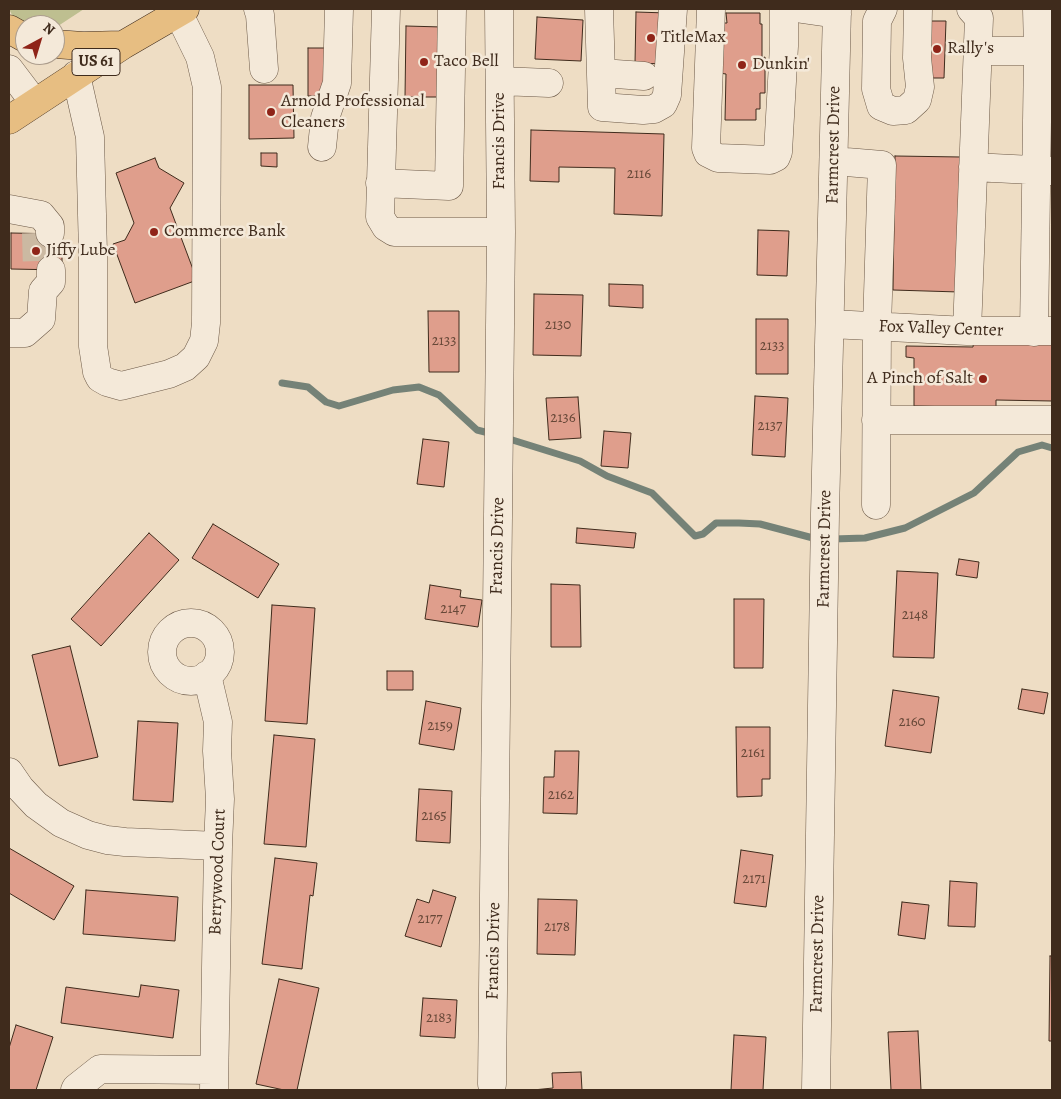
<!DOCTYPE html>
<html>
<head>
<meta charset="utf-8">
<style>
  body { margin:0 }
  #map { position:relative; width:1061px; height:1099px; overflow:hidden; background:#eeddc4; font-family:Alegreya,serif }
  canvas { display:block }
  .frame { position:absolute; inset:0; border:10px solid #3f2b1c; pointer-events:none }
  .north { position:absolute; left:15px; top:15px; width:50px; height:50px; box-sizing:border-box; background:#f4e9d9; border:1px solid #ac9d8d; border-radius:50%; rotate:39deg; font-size:14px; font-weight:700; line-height:20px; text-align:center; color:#3f2b1c }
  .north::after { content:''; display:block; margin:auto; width:18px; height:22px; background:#8f2418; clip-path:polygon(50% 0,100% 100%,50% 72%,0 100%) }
</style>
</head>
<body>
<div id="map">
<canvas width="1061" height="1099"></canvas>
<div class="frame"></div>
<div class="north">N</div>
</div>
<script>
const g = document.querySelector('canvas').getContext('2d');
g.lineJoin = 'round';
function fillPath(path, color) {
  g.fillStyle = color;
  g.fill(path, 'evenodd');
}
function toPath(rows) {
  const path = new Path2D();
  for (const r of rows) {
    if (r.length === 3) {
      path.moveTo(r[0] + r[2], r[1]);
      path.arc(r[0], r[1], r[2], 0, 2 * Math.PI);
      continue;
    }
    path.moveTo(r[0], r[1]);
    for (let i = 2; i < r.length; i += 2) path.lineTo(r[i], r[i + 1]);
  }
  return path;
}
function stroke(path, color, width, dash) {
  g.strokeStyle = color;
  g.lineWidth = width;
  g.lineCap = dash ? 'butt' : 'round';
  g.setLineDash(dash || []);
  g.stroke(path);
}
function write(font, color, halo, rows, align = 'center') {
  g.font = font + ' Alegreya,serif';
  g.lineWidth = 5;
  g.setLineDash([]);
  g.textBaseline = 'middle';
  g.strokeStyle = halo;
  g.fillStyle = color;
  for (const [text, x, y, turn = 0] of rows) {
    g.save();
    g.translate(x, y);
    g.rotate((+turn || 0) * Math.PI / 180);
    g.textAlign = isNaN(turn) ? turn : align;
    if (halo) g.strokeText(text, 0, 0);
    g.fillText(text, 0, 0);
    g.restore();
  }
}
const green = toPath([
  [9,9,84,9,55,28,55,25,25,25,13,17]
]);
const stream = toPath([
  [282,383,308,387,326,402,339,406,393,390,419,387,439,395,477,430,493,434],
  [506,438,580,461,607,476,652,493,695,536,703,534,716,523,739,523,760,524,813,538],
  [833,539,865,538,905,528,974,493,1018,452,1042,445,1052,448]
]);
const building = toPath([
  [636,12,667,13,666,64,635,63,636,12],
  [726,13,760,13,760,24,762,24,762,58,765,57,765,93,760,93,760,109,756,109,756,120,725,120,726,74,719,73,722,23,727,23,726,13],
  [537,17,583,20,581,61,535,59,537,17],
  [930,21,946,21,944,78,928,78,930,21],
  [406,26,442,27,441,97,405,97,406,26],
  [308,48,331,48,331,96,308,96,308,48],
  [249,85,293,85,294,138,249,139,249,85],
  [531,130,664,134,662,216,614,214,615,168,559,167,559,182,530,181,531,130],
  [261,153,277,153,277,167,261,166,261,153],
  [895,156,961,157,959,292,893,290,895,156],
  [155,158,159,168,184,183,170,208,197,280,135,303,113,244,125,240,134,223,116,173,155,158],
  [758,230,789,231,787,276,757,275,758,230],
  [11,233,62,234,62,270,11,269,11,233],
  [609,284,643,285,643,308,609,306,609,284],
  [534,294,583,295,581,356,533,355,534,294],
  [428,311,459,311,459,372,429,372,428,311],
  [756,319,788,319,788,374,756,374,756,319],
  [974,338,1052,339,1052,401,996,400,996,408,914,406,914,358,906,357,906,346,973,347,974,338],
  [755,396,788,398,785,457,752,455,755,396],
  [578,397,581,438,549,440,546,398,578,397],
  [604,431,631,433,628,468,601,466,604,431],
  [423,439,449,442,444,487,417,484,423,439],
  [213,524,279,564,258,598,192,558,213,524],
  [577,528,636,533,634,548,576,543,577,528],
  [149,533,179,560,101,646,71,619,149,533],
  [959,559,979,562,977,578,956,575,959,559],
  [897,571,938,573,934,658,893,657,897,571],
  [551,584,580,585,581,647,551,647,551,584],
  [430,585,461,590,460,597,482,600,478,627,425,619,430,585],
  [734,599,764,599,763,668,734,668,734,599],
  [272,605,315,608,307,724,265,721,272,605],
  [70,646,98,757,59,766,32,655,70,646],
  [387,671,413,671,413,690,387,690,387,671],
  [1022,689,1048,693,1044,714,1018,709,1022,689],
  [893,690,939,697,931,753,885,746,893,690],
  [426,701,461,708,454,750,419,744,426,701],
  [138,721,178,723,173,802,133,800,138,721],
  [736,727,770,727,770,779,762,779,762,796,737,797,736,727],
  [274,735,315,739,306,847,264,844,274,735],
  [555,751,579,751,577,814,543,813,544,777,554,777,555,751],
  [419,789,452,791,450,843,416,841,419,789],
  [9,848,74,886,54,920,9,893,9,848],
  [741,850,773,855,766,907,734,903,741,850],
  [275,858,317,863,313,896,310,895,302,969,262,964,275,858],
  [950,881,977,883,975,927,948,926,950,881],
  [86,890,178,897,175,941,83,934,86,890],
  [433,890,456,897,441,947,405,936,417,899,429,903,433,890],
  [538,899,577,900,575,955,537,954,538,899],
  [902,902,929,905,925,939,898,935,902,902],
  [1050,956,1052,956,1052,1041,1049,1041,1050,956],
  [279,979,319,988,297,1090,284,1090,256,1084,279,979],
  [141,985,179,990,173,1038,61,1023,66,987,139,997,141,985],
  [423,998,457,1000,455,1038,420,1036,423,998],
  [16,1025,53,1037,36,1090,9,1090,9,1048,16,1025],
  [918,1031,921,1090,891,1090,888,1032,918,1031],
  [734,1035,766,1037,763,1090,731,1090,734,1035],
  [581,1072,582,1090,533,1090,553,1088,552,1073,581,1072]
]);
const minorTunnel = toPath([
  [36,233,37,269]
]);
const minor = toPath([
  [258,9,260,15,264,69],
  [386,9,380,217,386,227,394,232,501,232],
  [599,9,602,107,643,110,654,109,663,104,667,95,673,9],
  [711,9,706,148,708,153,718,158,770,160,776,157,778,152,784,46,784,9],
  [802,9,837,14],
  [883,9,877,21,876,89,881,106,893,111,906,110,917,100,920,87,917,58,918,9],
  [978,51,1038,51],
  [9,69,34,102],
  [601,73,644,76],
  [76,75,90,137,93,253,93,346,97,372,100,378,107,382,121,386,169,374,185,367,196,357,204,341,206,323,207,87,200,57,178,12],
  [500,81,549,83],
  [322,147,325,118,337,83,339,9],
  [834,161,882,165,877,327,876,505],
  [973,167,1052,171],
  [380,183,449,186,452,9],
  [9,209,41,215,50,226,50,233],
  [831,324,967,331,1052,331],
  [967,331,979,18,971,9],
  [1034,332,1038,51,1037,9],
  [9,333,25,333,41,319,43,291,51,282,51,270],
  [876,420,1052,420],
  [191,652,29],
  [207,675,218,722,217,751,220,799,218,846,214,1090],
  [9,772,20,788,36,805,61,823,88,835,107,840,125,842,218,846],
  [492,1084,501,232,499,9],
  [75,1090,76,1088,100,1069,214,1070],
  [816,1090,825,514,837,9]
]);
const major = toPath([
  [9,29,25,38],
  [55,44,83,46,121,45],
  [9,120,123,45,185,9]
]);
const markers = [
  [651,38,5,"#8f2418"],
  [937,49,5,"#8f2418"],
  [424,62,5,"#8f2418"],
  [742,65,5,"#8f2418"],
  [271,112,5,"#8f2418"],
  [154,232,5,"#8f2418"],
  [36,251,5,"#8f2418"],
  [983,379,5,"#8f2418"]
];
const numberNames = [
  ["2116",639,174],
  ["2130",558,325],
  ["2133",444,341],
  ["2133",772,346],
  ["2136",563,418],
  ["2137",770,426],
  ["2147",453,609],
  ["2148",915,615],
  ["2160",912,722],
  ["2159",440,726],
  ["2161",753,753],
  ["2162",561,795],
  ["2165",434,816],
  ["2171",754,879],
  ["2177",430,919],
  ["2178",557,927],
  ["2183",439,1018]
];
const shields = [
  [96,62,48]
];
const shieldNames = [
  ["US 61",96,62]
];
const poiNames = [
  ["TitleMax",661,38],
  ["Rally's",947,49],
  ["Taco Bell",434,62],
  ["Dunkin'",752,65],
  ["Arnold Professional",281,102],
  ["Cleaners",281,123],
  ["Commerce Bank",164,232],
  ["Jiffy Lube",46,251],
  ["A Pinch of Salt",973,379,"right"]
];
const streetNames = [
  ["Francis Drive",500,141,-90],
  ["Farmcrest Drive",834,145,-89],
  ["Fox Valley Center",941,329,2],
  ["Francis Drive",498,546,-89],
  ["Farmcrest Drive",825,549,-89],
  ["Berrywood Court",218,872,-88],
  ["Francis Drive",494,951,-89],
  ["Farmcrest Drive",818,954,-89]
];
fillPath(green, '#bebf90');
stroke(stream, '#758277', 7);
fillPath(building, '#df9e8c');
stroke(building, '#3f2b1c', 1);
stroke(minorTunnel, '#cbb9a2', 28, [28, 14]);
stroke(minor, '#6b5846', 29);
stroke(major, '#3f2b1c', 29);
stroke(minor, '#f4e9d9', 28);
stroke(major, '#e7be82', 28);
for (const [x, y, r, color] of markers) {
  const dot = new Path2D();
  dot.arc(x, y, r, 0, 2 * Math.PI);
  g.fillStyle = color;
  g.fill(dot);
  stroke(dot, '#f4e9d9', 2);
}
write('15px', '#674838', null, numberNames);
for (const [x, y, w] of shields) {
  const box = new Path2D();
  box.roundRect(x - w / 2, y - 13.5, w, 27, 4);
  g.fillStyle = '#f4e9d9';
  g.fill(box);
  stroke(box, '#3f2b1c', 1);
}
write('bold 16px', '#3f2b1c', null, shieldNames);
write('18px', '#3f2b1c', '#f4e9d9', poiNames, 'left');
write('18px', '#3f2b1c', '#f4e9d9', streetNames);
</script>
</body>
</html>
